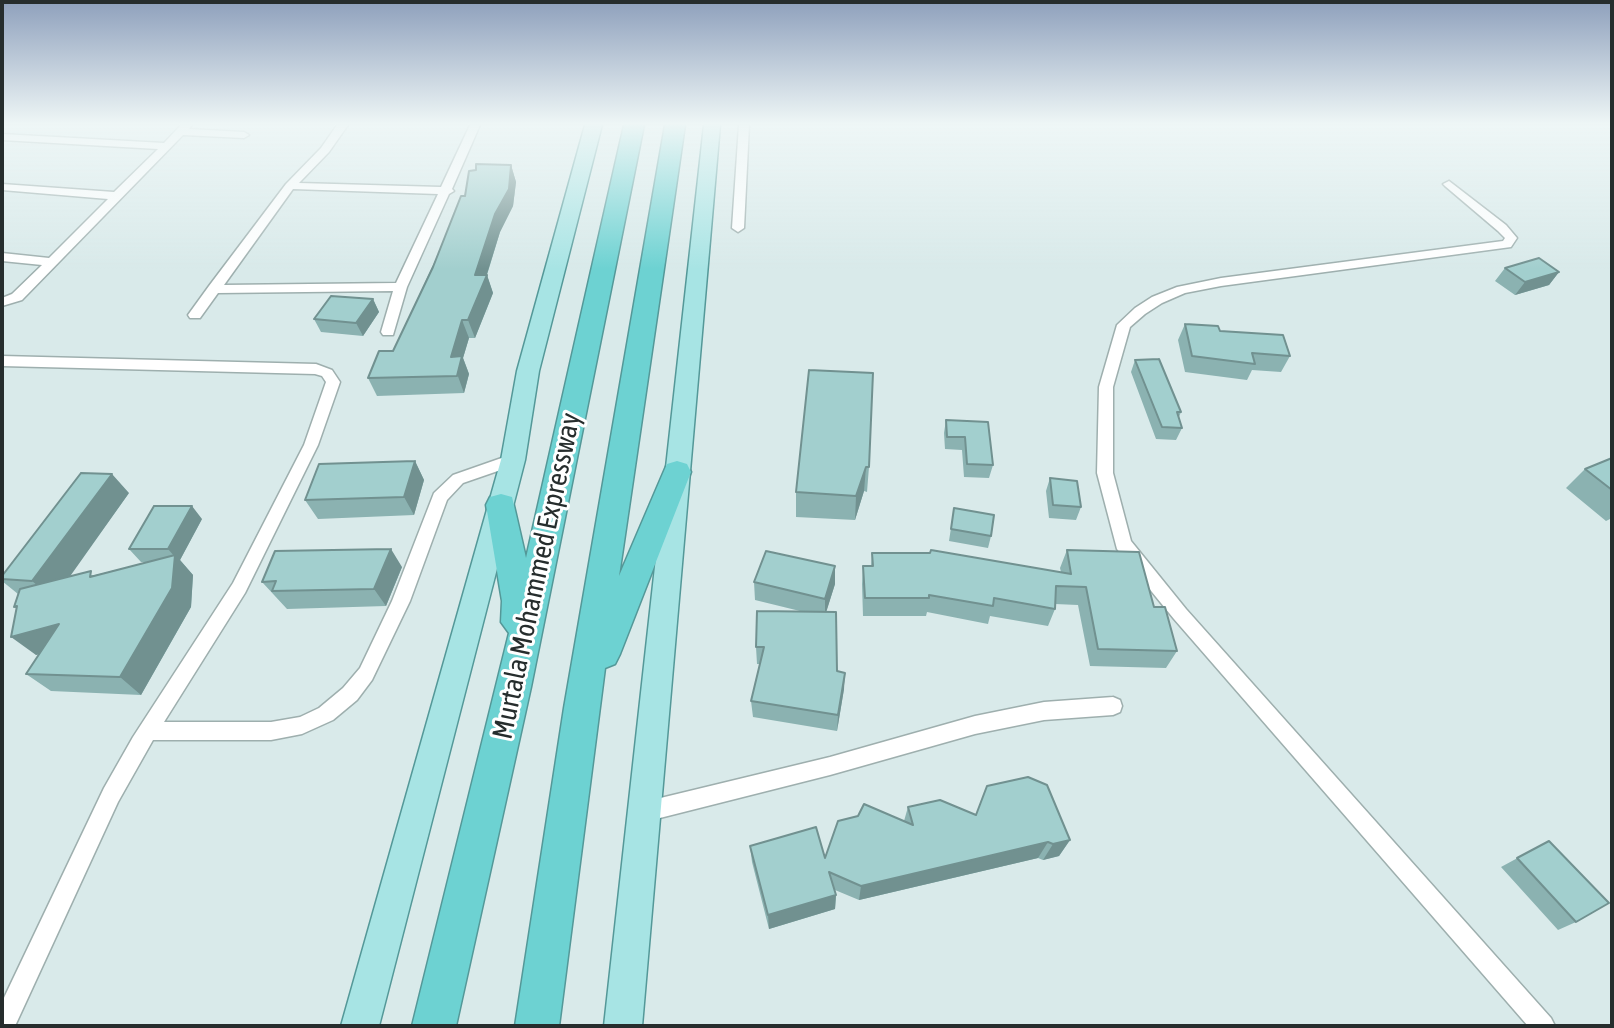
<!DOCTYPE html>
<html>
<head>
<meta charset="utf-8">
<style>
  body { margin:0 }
  #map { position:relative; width:1614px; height:1028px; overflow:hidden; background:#d9eaea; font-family:"Asap Condensed",sans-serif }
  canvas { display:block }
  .frame { position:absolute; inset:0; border:4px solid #262d2d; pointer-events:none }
</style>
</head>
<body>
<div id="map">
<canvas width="1614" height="1028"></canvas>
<div class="frame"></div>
</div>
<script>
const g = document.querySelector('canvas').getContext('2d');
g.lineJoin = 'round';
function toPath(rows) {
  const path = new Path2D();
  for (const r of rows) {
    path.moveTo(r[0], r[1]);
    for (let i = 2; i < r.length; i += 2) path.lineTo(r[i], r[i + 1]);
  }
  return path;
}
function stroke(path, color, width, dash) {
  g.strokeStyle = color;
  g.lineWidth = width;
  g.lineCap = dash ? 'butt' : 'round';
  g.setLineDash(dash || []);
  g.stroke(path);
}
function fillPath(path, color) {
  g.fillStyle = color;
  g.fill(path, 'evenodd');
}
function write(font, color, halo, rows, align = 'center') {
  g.font = font + ' "Asap Condensed",sans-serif';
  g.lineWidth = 6;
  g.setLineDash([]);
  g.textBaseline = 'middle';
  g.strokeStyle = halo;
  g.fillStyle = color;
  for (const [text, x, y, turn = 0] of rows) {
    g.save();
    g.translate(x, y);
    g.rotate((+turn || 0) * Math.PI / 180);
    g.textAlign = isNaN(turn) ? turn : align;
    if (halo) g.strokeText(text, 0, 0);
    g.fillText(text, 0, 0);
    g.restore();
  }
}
const street = toPath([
  [181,125,192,125,189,129,244,132,249,135,244,138,183,135,22,300,2,306,2,298,12,294,42,265,2,261,2,253,49,258,108,199,2,190,2,184,114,192,158,149,2,140,2,134,164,143,181,125],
  [337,125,348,125,329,152,299,183,441,187,470,125,480,125,452,189,454,191,449,194,407,287,393,335,383,335,381,332,393,291,218,293,200,318,190,318,188,315,209,286,286,184,321,148,337,125],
  [293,189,438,194,396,283,224,285,293,189],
  [739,125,749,125,744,228,738,232,732,228,739,125],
  [1449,181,1506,225,1517,238,1511,247,1221,286,1185,293,1162,303,1145,314,1130,327,1113,387,1113,473,1131,541,1186,609,1551,1018,1555,1026,1528,1026,1174,619,1117,549,1097,473,1099,387,1117,325,1135,308,1152,297,1177,287,1221,278,1503,241,1505,238,1498,231,1445,186,1443,184,1449,181],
  [2,356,316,364,332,370,340,382,318,445,245,593,164,722,271,722,300,717,319,708,343,688,360,668,392,601,434,493,453,475,513,454,521,460,518,464,463,483,447,500,410,601,372,680,357,700,333,720,302,734,271,740,153,740,118,802,15,1026,2,1026,2,1002,104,788,133,737,233,583,304,445,326,382,322,376,315,374,2,366,2,356],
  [1113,697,1120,700,1122,706,1120,712,1113,715,1044,720,975,734,830,775,644,822,637,819,634,812,637,805,644,802,830,757,975,716,1044,702,1113,697]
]);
const primary = toPath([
  [585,125,602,125,539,371,525,460,379,1026,341,1026,501,460,517,371,585,125],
  [704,125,720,125,642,1026,604,1026,704,125]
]);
const highway = toPath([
  [624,125,644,125,531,687,456,1026,412,1026,509,633,501,622,502,601,486,505,490,497,501,494,512,497,526,558,624,125],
  [665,125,685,125,619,576,667,464,677,461,687,464,691,472,620,654,615,664,605,668,559,1026,515,1026,564,708,665,125]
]);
const wall = toPath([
  [511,165,516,182,513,206,500,232,487,275,493,293,475,338,469,338,463,358,469,374,464,393,377,396,368,378,393,351,465,196],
  [1505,268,1559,272,1549,285,1515,295,1495,281],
  [373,299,379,312,363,336,321,332,314,319],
  [1185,324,1220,331,1290,356,1281,372,1252,370,1247,380,1185,372,1178,340],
  [1135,360,1181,412,1179,417,1182,428,1176,440,1156,439,1131,372],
  [809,370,869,467,867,492,864,491,855,520,796,517,796,492],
  [946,420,988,422,993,465,989,478,964,477,962,450,945,449,944,433],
  [1612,458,1612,518,1606,521,1566,488,1585,469],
  [415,461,424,480,414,515,318,519,305,500],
  [1050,478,1081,507,1076,520,1049,518,1046,491],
  [129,493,69,576,95,575,149,562,141,562,129,549,202,519,180,560,193,575,191,607,141,695,51,691,26,674,39,654,36,655,17,609,14,607,18,594,2,581,2,576],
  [954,508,991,536,988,548,949,541],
  [1067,550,1154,607,1177,651,1166,668,1090,666,1078,605,1055,604,1055,609,1048,626,990,616,988,624,927,612,926,616,863,616,862,584,863,566,871,566,872,553,1061,572,1060,568],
  [835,566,835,584,826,612,837,671,844,689,837,731,753,717,751,701,760,664,757,664,756,647,804,612,755,600,754,582],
  [402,567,386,606,287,609,262,582],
  [987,786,1070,840,1059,856,1043,860,1038,858,859,900,835,890,836,895,835,909,769,929,752,862,750,846,825,858,904,821,908,807,976,815],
  [1549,841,1576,922,1558,930,1501,867]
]);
const shadedWall = toPath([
  [511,165,516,182,513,206,500,232,486,277,487,275,493,293,475,338,468,320,475,275],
  [1559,272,1549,285,1515,295,1525,282],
  [373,299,379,312,363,336,356,323],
  [462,320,469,338,463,358,469,374,464,393,451,357],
  [415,461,424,480,414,515,404,497],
  [866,467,864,491,855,520,856,496],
  [112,474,129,493,54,599,32,581],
  [192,506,202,519,180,560,193,575,191,607,141,695,120,677,175,557,168,549],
  [391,549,402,567,386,606,374,589],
  [835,566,835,584,825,616,825,599],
  [59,624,82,643,36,655,11,637],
  [845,673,844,689,837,731,838,715],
  [1070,840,1059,856,1043,860,1053,844],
  [1048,842,1038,858,859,900,861,886],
  [836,895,835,909,769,929,768,915]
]);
const building = toPath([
  [476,164,511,165,509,189,495,214,475,275,487,275,468,320,462,320,451,357,462,356,457,376,368,378,379,351,393,351,433,267,461,196,465,196,469,171,476,170,476,164],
  [1539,258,1559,272,1525,282,1505,268,1539,258],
  [331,296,373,299,356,323,314,319,331,296],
  [1185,324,1218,326,1220,331,1283,335,1290,356,1252,353,1255,364,1192,356,1185,324],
  [1159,359,1181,412,1177,412,1182,428,1162,427,1135,360,1159,359],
  [809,370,873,373,869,467,866,467,856,496,796,492,809,370],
  [946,420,988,422,993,465,967,464,965,437,947,437,946,420],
  [1612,458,1612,490,1585,469,1612,458],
  [415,461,404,497,305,500,319,464,415,461],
  [81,473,112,474,32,581,2,579,2,576,81,473],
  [1050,478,1077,481,1081,507,1053,505,1050,478],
  [154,506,192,506,168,549,129,549,154,506],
  [954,508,994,515,991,536,951,529,954,508],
  [391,549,374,589,272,591,276,581,262,582,275,551,391,549],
  [931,550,1071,574,1067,550,1139,552,1154,607,1165,607,1177,651,1098,649,1086,587,1056,586,1055,609,994,598,993,606,929,595,929,598,865,598,863,566,873,566,872,553,930,553,931,550],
  [766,551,835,566,825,599,754,582,766,551],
  [175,555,172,588,120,677,26,674,59,624,11,637,17,606,14,607,20,589,91,571,90,577,175,555],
  [757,611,836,612,837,671,845,673,838,715,751,701,764,647,756,647,757,611],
  [1028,777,1047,785,1070,840,1053,844,1048,842,861,886,829,872,836,895,768,915,750,846,816,827,825,858,838,821,858,816,864,804,913,825,908,807,940,800,976,815,987,786,1028,777],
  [1549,841,1609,903,1576,922,1517,858,1549,841]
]);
const streetNames = [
  ["Murtala Mohammed Expressway",537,576,-78]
];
stroke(street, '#9eafae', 3);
stroke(primary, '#549898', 3);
stroke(highway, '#549898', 3);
fillPath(street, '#fff');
fillPath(primary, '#a7e4e4');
fillPath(highway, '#6dd2d2');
fillPath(wall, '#8bb2b1');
fillPath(shadedWall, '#719190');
fillPath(building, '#a2cfce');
stroke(building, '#719190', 2);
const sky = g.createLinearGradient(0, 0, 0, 269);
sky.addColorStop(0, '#8ea0bc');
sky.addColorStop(0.46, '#eef6f6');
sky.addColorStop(1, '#eef6f600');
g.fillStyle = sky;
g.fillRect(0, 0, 1614, 269);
write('28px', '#262d2d', '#fff', streetNames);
</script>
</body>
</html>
